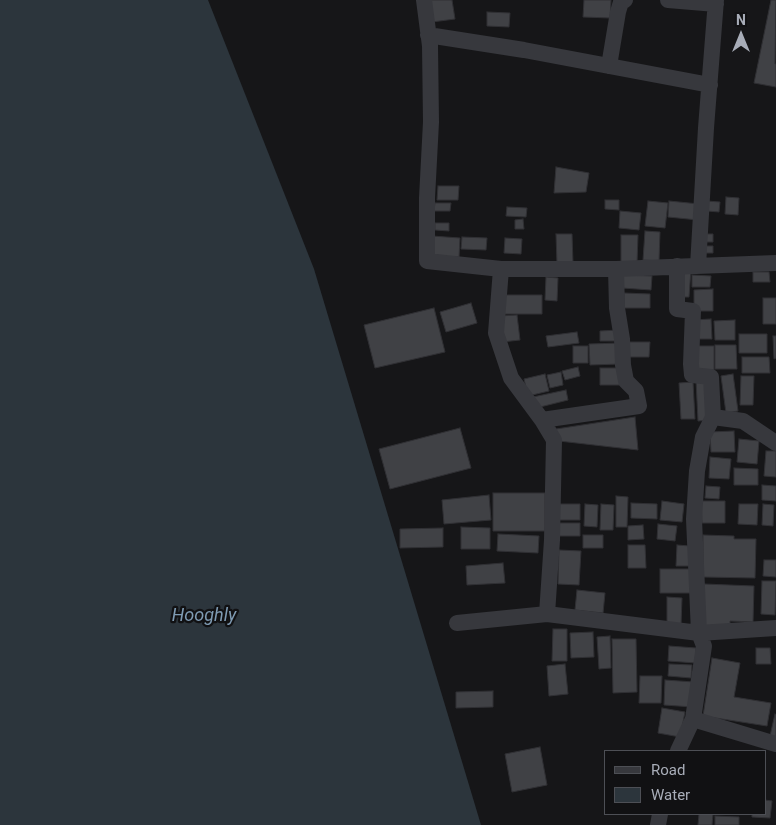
<!DOCTYPE html>
<html>
<head>
<meta charset="utf-8">
<style>
  body { margin:0 }
  #map { position:relative; width:776px; height:825px; overflow:hidden; background:#161618; font-family:Roboto,sans-serif }
  canvas { display:block }
  .legend { position:absolute; left:604px; top:750px; width:162px; height:65px; box-sizing:border-box; background:#111113; border:1px solid #4d4f55; margin:0; padding:6px 9px; list-style:none; font-size:15px; color:#a8adb8 }
  .legend li { display:flex; align-items:center; gap:10px; height:25px }
  .legend b { width:25px; border:1px solid #4d4f55 }
  .north { position:absolute; left:716px; top:10px; width:50px; height:50px; -webkit-text-stroke:4px #111113; paint-order:stroke; rotate:0deg; font-size:14px; font-weight:700; line-height:20px; text-align:center; color:#a8adb8 }
  .north::after { content:''; display:block; margin:auto; width:18px; height:22px; background:#a8adb8; clip-path:polygon(50% 0,100% 100%,50% 72%,0 100%) }
</style>
</head>
<body>
<div id="map">
<canvas width="776" height="825"></canvas>
<ul class="legend">
<li><b style="height:6px;background:#37383d"></b>Road</li>
<li><b style="height:14px;background:#2c353c"></b>Water</li>
</ul>
<div class="north">N</div>
</div>
<script>
const g = document.querySelector('canvas').getContext('2d');
g.lineJoin = 'round';
function fillPath(path, color) {
  g.fillStyle = color;
  g.fill(path, 'evenodd');
}
function toPath(rows) {
  const path = new Path2D();
  for (const r of rows) {
    path.moveTo(r[0], r[1]);
    for (let i = 2; i < r.length; i += 2) path.lineTo(r[i], r[i + 1]);
  }
  return path;
}
function stroke(path, color, width, dash) {
  g.strokeStyle = color;
  g.lineWidth = width;
  g.lineCap = dash ? 'butt' : 'round';
  g.setLineDash(dash || []);
  g.stroke(path);
}
function write(font, color, halo, rows, align = 'center') {
  g.font = font + ' Roboto,sans-serif';
  g.lineWidth = 4.5;
  g.setLineDash([]);
  g.textBaseline = 'middle';
  g.strokeStyle = halo;
  g.fillStyle = color;
  for (const [text, x, y, turn = 0] of rows) {
    g.save();
    g.translate(x, y);
    g.rotate((+turn || 0) * Math.PI / 180);
    g.textAlign = isNaN(turn) ? turn : align;
    if (halo) g.strokeText(text, 0, 0);
    g.fillText(text, 0, 0);
    g.restore();
  }
}
const water = toPath([
  [0,0,208,0,314,269,481,825,0,825]
]);
const building = toPath([
  [429,0,452,0,455,19,432,22,429,0],
  [584,0,611,0,610,18,583,17,584,0],
  [771,0,776,0,775,64,776,64,776,87,754,83,771,0],
  [487,12,510,13,509,27,487,26,487,12],
  [556,167,589,173,586,192,554,193,556,167],
  [438,186,459,186,458,200,437,200,438,186],
  [726,197,739,198,738,215,725,214,726,197],
  [605,200,619,200,619,210,605,209,605,200],
  [648,201,668,203,665,228,645,226,648,201],
  [669,201,699,204,698,220,668,217,669,201],
  [707,201,720,202,719,212,707,211,707,201],
  [435,203,451,203,450,211,434,211,435,203],
  [507,207,527,208,526,217,506,216,507,207],
  [620,211,641,213,639,230,619,228,620,211],
  [523,219,524,229,515,229,515,220,523,219],
  [435,223,449,223,449,231,435,230,435,223],
  [645,231,660,232,659,261,643,260,645,231],
  [556,234,572,234,573,263,557,264,556,234],
  [703,234,713,234,713,242,703,242,703,234],
  [621,235,638,235,637,263,621,263,621,235],
  [432,236,460,238,459,257,431,256,432,236],
  [462,237,487,238,486,250,461,249,462,237],
  [505,238,522,239,521,254,504,253,505,238],
  [702,246,713,246,713,253,701,253,702,246],
  [681,269,691,269,689,297,679,297,681,269],
  [753,272,769,272,770,282,753,282,753,272],
  [622,275,652,276,651,290,622,288,622,275],
  [692,275,711,276,710,287,692,287,692,275],
  [546,277,558,278,557,301,545,300,546,277],
  [713,289,713,311,694,311,694,290,713,289],
  [624,293,650,294,650,308,624,308,624,293],
  [502,295,542,295,542,314,502,314,502,295],
  [763,298,776,298,776,324,763,324,763,298],
  [471,303,477,323,446,332,440,312,471,303],
  [434,308,445,352,375,368,364,325,434,308],
  [517,315,520,340,502,342,500,316,517,315],
  [711,319,712,339,694,339,693,320,711,319],
  [735,320,735,340,715,340,714,321,735,320],
  [618,330,618,341,600,341,600,331,618,330],
  [577,332,579,343,548,347,546,336,577,332],
  [739,334,767,334,767,353,739,353,739,334],
  [773,336,776,336,776,358,774,359,773,336],
  [629,342,650,342,649,357,629,357,629,342],
  [620,343,620,364,590,365,589,344,620,343],
  [715,345,736,345,737,369,715,369,715,345],
  [573,346,588,346,588,363,573,363,573,346],
  [694,346,714,346,714,370,693,370,694,346],
  [742,357,769,357,770,373,742,373,742,357],
  [578,367,580,376,565,380,562,371,578,367],
  [600,368,621,368,621,385,600,385,600,368],
  [561,372,563,385,550,388,547,375,561,372],
  [545,374,549,391,528,396,524,379,545,374],
  [733,374,738,411,726,413,721,376,733,374],
  [741,376,754,376,753,405,740,405,741,376],
  [707,379,710,420,698,421,696,380,707,379],
  [693,382,695,419,681,419,679,383,693,382],
  [566,390,568,400,536,408,533,397,566,390],
  [635,417,638,450,559,441,556,429,635,417],
  [460,428,471,468,390,489,379,449,460,428],
  [734,431,735,452,711,452,710,432,734,431],
  [739,439,759,441,757,464,737,462,739,439],
  [766,451,776,451,776,477,764,476,766,451],
  [710,457,731,459,729,479,709,478,710,457],
  [734,468,758,469,758,485,734,485,734,468],
  [762,485,776,486,776,501,762,500,762,485],
  [706,486,720,487,719,499,705,498,706,486],
  [493,493,545,493,545,531,493,531,493,493],
  [489,495,491,520,444,524,442,500,489,495],
  [616,496,628,497,627,527,616,527,616,496],
  [662,501,684,504,682,522,660,520,662,501],
  [701,501,725,501,725,523,702,523,701,501],
  [631,503,657,504,657,519,631,518,631,503],
  [558,504,580,504,580,520,558,520,558,504],
  [585,504,598,505,597,527,584,526,585,504],
  [601,504,614,505,613,530,600,530,601,504],
  [739,504,758,504,757,525,738,524,739,504],
  [763,504,774,505,773,526,762,525,763,504],
  [558,523,580,523,580,536,558,536,558,523],
  [658,524,677,526,675,541,657,539,658,524],
  [643,525,644,539,628,540,628,526,643,525],
  [461,527,490,528,490,549,461,549,461,527],
  [443,528,443,547,400,548,400,529,443,528],
  [498,534,539,536,538,553,497,551,498,534],
  [583,535,603,535,603,548,583,548,583,535],
  [703,535,734,536,734,539,756,539,755,578,703,577,703,535],
  [628,545,645,545,646,568,628,568,628,545],
  [677,545,690,546,689,566,676,566,677,545],
  [559,550,581,551,579,585,558,584,559,550],
  [764,560,776,560,776,577,763,576,764,560],
  [503,563,505,583,467,585,466,566,503,563],
  [660,569,692,569,692,593,660,593,660,569],
  [762,581,776,581,775,615,761,614,762,581],
  [704,584,754,586,753,622,730,621,730,624,703,628,704,584],
  [577,590,605,593,603,613,575,610,577,590],
  [667,597,682,598,681,625,667,624,667,597],
  [553,629,567,629,567,661,552,661,553,629],
  [593,632,594,657,571,658,570,633,593,632],
  [610,636,611,668,599,669,597,637,610,636],
  [612,639,636,639,637,692,613,693,612,639],
  [669,646,696,648,696,663,668,661,669,646],
  [756,648,770,648,771,664,756,664,756,648],
  [712,658,740,663,734,697,771,703,767,726,703,716,712,658],
  [565,664,568,694,549,696,547,666,565,664],
  [669,664,692,665,691,678,668,676,669,664],
  [640,676,662,676,661,703,639,703,640,676],
  [665,680,694,682,693,707,664,705,665,680],
  [493,691,493,707,456,708,456,692,493,691],
  [662,708,685,712,680,737,658,733,662,708],
  [775,714,776,715,776,737,770,736,775,714],
  [540,747,547,785,512,792,505,754,540,747],
  [765,800,772,801,770,818,752,817,752,814,765,814,765,800],
  [699,814,713,814,712,825,698,825,699,814],
  [715,816,739,817,739,825,715,825,715,816]
]);
const minor = toPath([
  [424,0,430,46,431,122,427,198,427,261,501,269,616,269,776,263],
  [668,0,716,4],
  [428,35,524,50,710,85],
  [609,66,618,12,621,2,625,0],
  [677,266,677,309,693,311,691,364,692,375,711,377,713,417,703,437,697,471,694,519,699,633,704,646,693,719,678,751],
  [698,266,706,128,716,0],
  [501,269,496,333,511,378,542,420,554,440,552,540,547,614],
  [713,417,743,421,776,443],
  [542,420,639,406,636,391,626,381,623,365,622,339,617,308,616,269],
  [457,623,547,614,699,633,776,628],
  [693,719,776,744],
  [658,825,660,814]
]);
const waterNames = [
  ["Hooghly",204,616]
];
fillPath(water, '#2c353c');
fillPath(building, '#404145');
stroke(building, '#303034', 1);
stroke(minor, '#37383d', 16);
write('italic 18px', '#7f9bb3', '#111113', waterNames);
</script>
</body>
</html>
